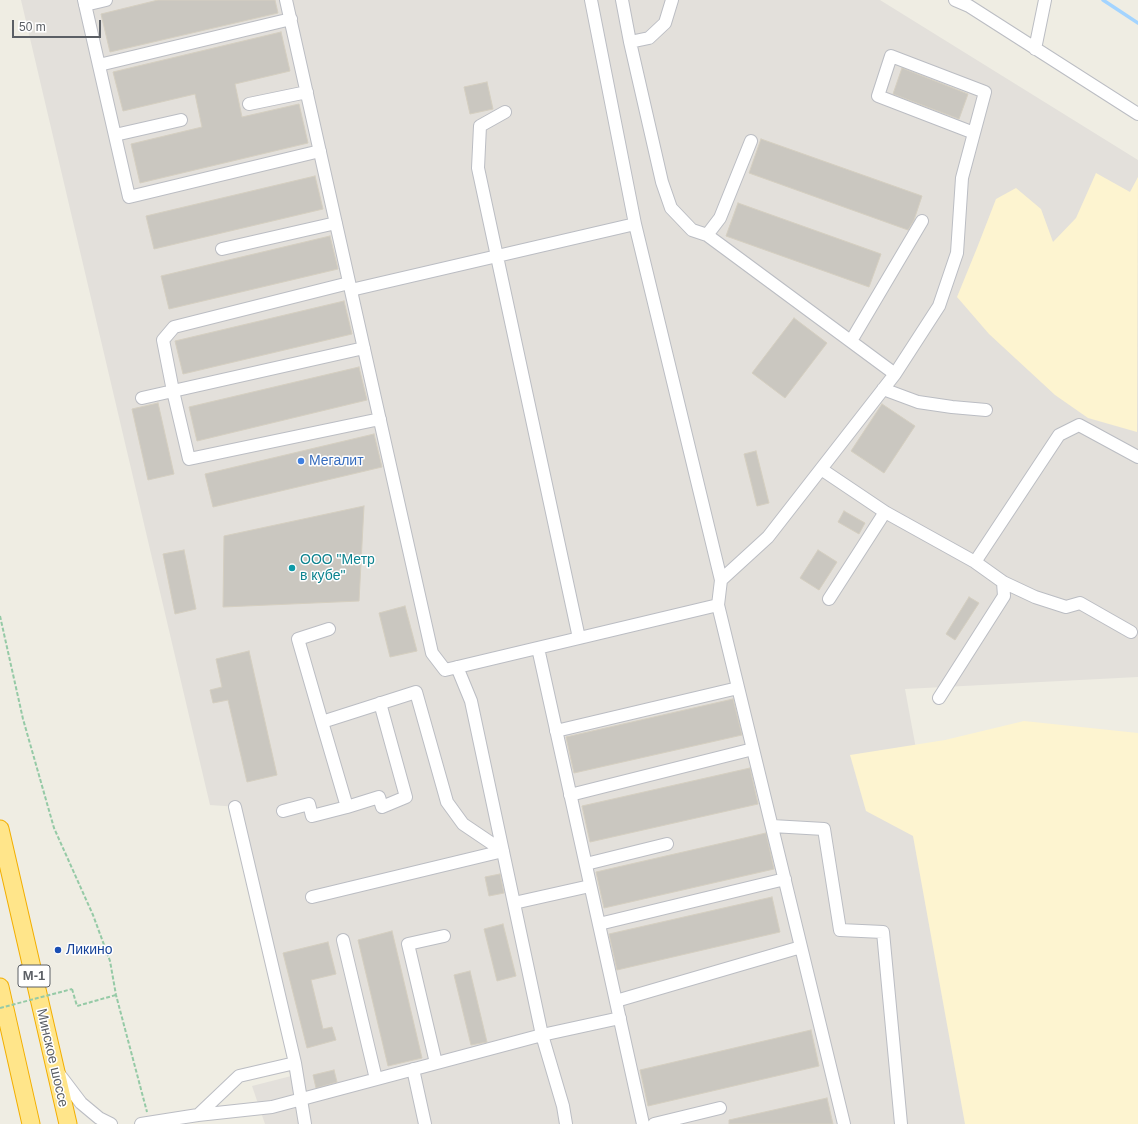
<!DOCTYPE html>
<html>
<head>
<meta charset="utf-8">
<style>
  body { margin:0 }
  #map { position:relative; width:1138px; height:1124px; overflow:hidden; background:#efede3; font-family:Helvetica,sans-serif }
  canvas { display:block }
  .scale { position:absolute; left:12px; top:20px; width:89px; height:18px; box-sizing:border-box; border:2px solid #5b5f65; border-top:0; padding-left:5px; font-size:12px; line-height:14px; white-space:nowrap; color:#5b5f65; -webkit-text-stroke:3px #fff; paint-order:stroke }
</style>
</head>
<body>
<div id="map">
<canvas width="1138" height="1124"></canvas>
<div class="scale">50 m</div>
</div>
<script>
const g = document.querySelector('canvas').getContext('2d');
g.lineJoin = 'round';
function fillPath(path, color) {
  g.fillStyle = color;
  g.fill(path, 'evenodd');
}
function toPath(rows) {
  const path = new Path2D();
  for (const r of rows) {
    path.moveTo(r[0], r[1]);
    for (let i = 2; i < r.length; i += 2) path.lineTo(r[i], r[i + 1]);
  }
  return path;
}
function stroke(path, color, width, dash) {
  g.strokeStyle = color;
  g.lineWidth = width;
  g.lineCap = dash ? 'butt' : 'round';
  g.setLineDash(dash || []);
  g.stroke(path);
}
function write(font, color, halo, rows, align = 'center') {
  g.font = font + ' Helvetica,sans-serif';
  g.lineWidth = 3;
  g.setLineDash([]);
  g.textBaseline = 'middle';
  g.strokeStyle = halo;
  g.fillStyle = color;
  for (const [text, x, y, turn = 0] of rows) {
    g.save();
    g.translate(x, y);
    g.rotate((+turn || 0) * Math.PI / 180);
    g.textAlign = isNaN(turn) ? turn : align;
    if (halo) g.strokeText(text, 0, 0);
    g.fillText(text, 0, 0);
    g.restore();
  }
}
const industrial = toPath([
  [21,0,880,0,1138,160,1138,677,905,689,985,1124,265,1124,252,1086,303,1073,239,807,210,805]
]);
const sand = toPath([
  [1096,173,1130,192,1138,177,1137,432,1088,418,1055,395,989,334,957,297,977,248,996,199,1016,188,1041,209,1053,242,1076,218],
  [1024,721,1138,733,1138,1124,965,1124,913,836,866,811,850,755,945,740]
]);
const stream = toPath([
  [1103,0,1138,23]
]);
const building = toPath([
  [158,0,275,0,278,13,110,52,101,14,158,0],
  [281,32,290,71,235,84,242,117,299,104,308,143,140,183,131,144,202,127,195,94,123,111,113,72,281,32],
  [902,68,968,94,959,119,893,94,902,68],
  [487,82,493,109,470,114,464,87,487,82],
  [761,139,922,196,914,220,908,230,749,173,761,139],
  [315,176,323,209,154,249,146,216,315,176],
  [738,203,881,254,869,287,726,236,738,203],
  [330,236,338,269,169,309,161,276,330,236],
  [344,301,352,334,183,374,175,341,344,301],
  [794,318,827,343,785,398,752,373,794,318],
  [359,367,367,400,197,441,189,407,359,367],
  [158,403,174,474,148,480,132,409,158,403],
  [882,404,915,426,884,473,851,451,882,404],
  [374,434,382,467,213,507,205,474,374,434],
  [756,451,769,503,757,506,744,454,756,451],
  [364,506,359,601,223,607,224,536,364,506],
  [844,511,865,523,859,534,838,522,844,511],
  [184,550,196,609,175,614,163,554,184,550],
  [818,550,837,562,819,590,800,578,818,550],
  [969,597,979,603,955,640,946,634,969,597],
  [405,606,417,651,390,657,379,613,405,606],
  [249,651,277,775,247,782,228,700,213,703,210,690,222,687,216,659,249,651],
  [733,699,742,735,574,773,566,737,733,699],
  [750,768,758,804,590,842,582,806,750,768],
  [766,833,774,869,604,908,596,872,766,833],
  [500,874,504,893,489,896,485,877,500,874],
  [772,897,780,932,617,970,609,934,772,897],
  [503,924,516,976,497,981,484,929,503,924],
  [392,931,422,1058,388,1066,358,940,392,931],
  [328,942,336,974,311,980,323,1029,332,1027,336,1040,307,1048,283,953,328,942],
  [470,971,487,1042,471,1045,454,975,470,971],
  [811,1030,819,1066,648,1106,640,1070,811,1030],
  [334,1070,337,1082,316,1088,313,1075,334,1070],
  [827,1098,833,1124,729,1124,729,1120,827,1098]
]);
const path = toPath([
  [0,616,23,719,54,828,93,915,110,961,116,995,147,1112],
  [72,989,77,1006,116,995]
]);
const minor = toPath([
  [84,0,129,197,320,151],
  [286,0,432,653,445,670,718,605,721,580,768,537,895,374],
  [622,0,630,42,649,38,665,23,672,0],
  [955,0,969,6,1138,114],
  [85,5,106,0],
  [630,42,662,182,671,208,692,230,707,235,720,218,751,141],
  [1035,49,1045,0],
  [99,65,291,19],
  [249,104,307,92],
  [505,112,480,126,478,168,579,638],
  [115,135,181,120],
  [635,224,721,580],
  [707,235,895,374,939,306,957,253,962,178,974,133,985,92,891,56,878,96,974,133],
  [222,249,336,223],
  [351,290,635,224,591,0],
  [851,341,922,221],
  [364,348,173,391,189,459,380,419],
  [883,389,918,402,952,407,986,410],
  [142,398,173,391,163,340,174,327,349,283],
  [821,469,885,512,975,562,1059,435,1079,425,1138,457],
  [1003,582,1035,597,1066,607,1080,603,1131,632],
  [829,599,885,512],
  [718,605,844,1124],
  [538,648,643,1124],
  [457,667,471,701,542,1035,563,1106,566,1124],
  [939,698,1004,596,1003,582,975,562],
  [322,722,298,639,329,629],
  [556,731,738,688],
  [570,795,753,749],
  [347,807,379,797,382,807,406,797,380,703],
  [283,811,309,804,312,816,347,807,322,722,416,692,447,802,463,824,503,851],
  [772,826,824,829,840,930,883,932,901,1124],
  [586,864,667,844],
  [312,897,503,851],
  [514,903,590,886],
  [599,924,785,879],
  [343,940,376,1079],
  [616,1001,801,947],
  [295,1063,305,1124],
  [436,1063,408,944,444,936],
  [413,1069,425,1124],
  [59,1074,81,1103,99,1118,111,1124],
  [198,1115,239,1076,295,1063,235,807],
  [141,1124,198,1115,272,1107,542,1035,620,1018],
  [654,1124,720,1108]
]);
const highway = toPath([
  [0,829,68,1124],
  [0,987,31,1124]
]);
const pathBridge = toPath([
  [0,1008,72,989]
]);
const markers = [
  [301,461,4,"#3f7fe0"],
  [292,568,4,"#0f9aa8"],
  [58,950,4,"#1a4fb4"]
];
const shields = [
  [34,976,32]
];
const shieldNames = [
  ["М-1",34,976]
];
const shopNames = [
  ["Мегалит",309,461]
];
const cultureNames = [
  ["ООО \"Метр",300,560],
  ["в кубе\"",300,576]
];
const transitNames = [
  ["Ликино",66,950]
];
const streetNames = [
  ["Минское шоссе",52,1058,77]
];
fillPath(industrial, '#e3e0db');
fillPath(sand, '#fdf4d0');
stroke(stream, '#a3d4ff', 3.5);
fillPath(building, '#cac7c0');
stroke(building, '#d5cfc1', 1);
stroke(minor, '#bbbdc3', 14);
stroke(highway, '#f2ae00', 19);
stroke(path, '#95caa6', 2, [4, 2]);
stroke(minor, '#fff', 12);
stroke(highway, '#ffe58a', 17);
stroke(pathBridge, '#95caa6', 2, [4, 2]);
for (const [x, y, r, color] of markers) {
  const dot = new Path2D();
  dot.arc(x, y, r, 0, 2 * Math.PI);
  g.fillStyle = color;
  g.fill(dot);
  stroke(dot, '#fff', 1.5);
}
for (const [x, y, w] of shields) {
  const box = new Path2D();
  box.roundRect(x - w / 2, y - 11, w, 22, 3);
  g.fillStyle = '#fff';
  g.fill(box);
  stroke(box, '#5b5f65', 1);
}
write('bold 13px', '#5b5f65', null, shieldNames);
write('14px', '#366cbe', '#fff', shopNames, 'left');
write('14px', '#0d838f', '#fff', cultureNames, 'left');
write('14px', '#164399', '#fff', transitNames, 'left');
write('14px', '#5b5f65', '#fff', streetNames);
</script>
</body>
</html>
